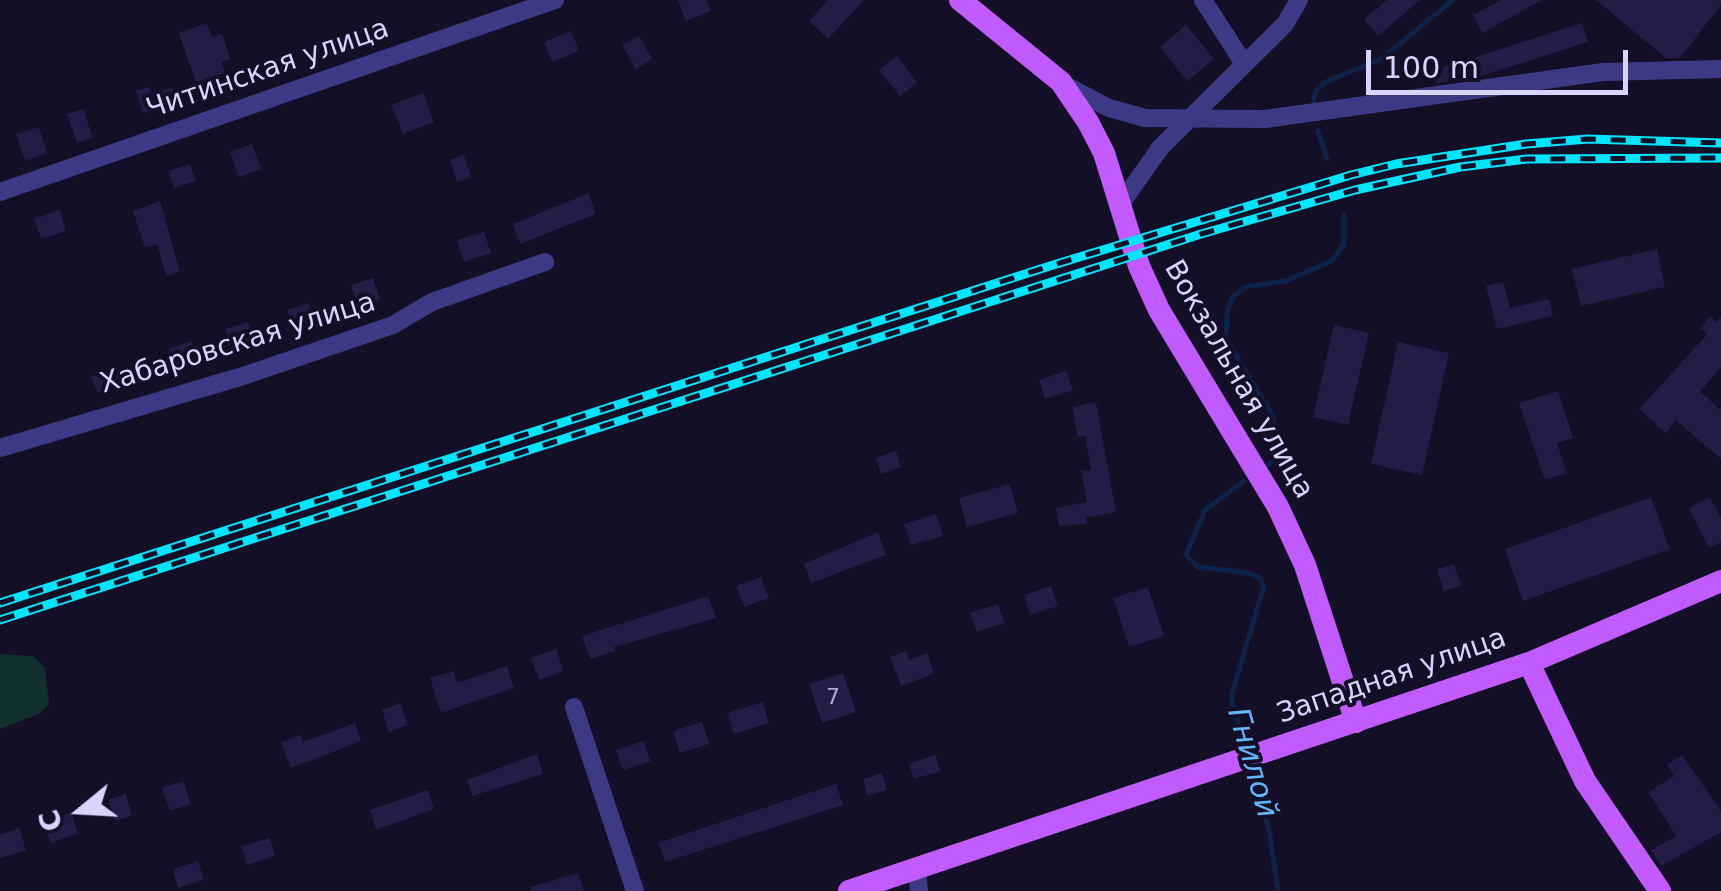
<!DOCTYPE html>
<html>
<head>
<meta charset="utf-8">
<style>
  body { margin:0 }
  #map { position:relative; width:1721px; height:891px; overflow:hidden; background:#130f26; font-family:"DejaVu Sans",sans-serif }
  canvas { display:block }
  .north { position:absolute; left:30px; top:761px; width:100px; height:100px; -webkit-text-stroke:8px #130f26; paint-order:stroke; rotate:252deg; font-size:28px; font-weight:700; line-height:40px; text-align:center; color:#d9d4ff }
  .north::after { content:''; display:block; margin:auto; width:35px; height:45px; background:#d9d4ff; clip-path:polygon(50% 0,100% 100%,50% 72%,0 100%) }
  .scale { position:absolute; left:1366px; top:50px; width:262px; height:45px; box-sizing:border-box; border:5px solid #d9d4ff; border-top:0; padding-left:12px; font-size:30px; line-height:35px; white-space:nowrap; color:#d9d4ff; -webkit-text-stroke:8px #130f26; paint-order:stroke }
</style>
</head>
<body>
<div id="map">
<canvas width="1721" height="891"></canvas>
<div class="north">С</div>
<div class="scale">100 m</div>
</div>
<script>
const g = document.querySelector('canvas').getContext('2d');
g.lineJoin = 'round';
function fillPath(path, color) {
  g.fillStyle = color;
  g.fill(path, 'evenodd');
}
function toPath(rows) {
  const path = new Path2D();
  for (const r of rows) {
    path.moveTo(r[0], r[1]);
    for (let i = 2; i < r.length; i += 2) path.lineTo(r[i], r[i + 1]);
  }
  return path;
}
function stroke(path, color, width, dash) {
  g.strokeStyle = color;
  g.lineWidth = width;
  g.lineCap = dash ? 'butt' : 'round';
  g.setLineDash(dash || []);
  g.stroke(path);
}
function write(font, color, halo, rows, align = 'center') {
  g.font = font + ' "DejaVu Sans",sans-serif';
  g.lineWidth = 8;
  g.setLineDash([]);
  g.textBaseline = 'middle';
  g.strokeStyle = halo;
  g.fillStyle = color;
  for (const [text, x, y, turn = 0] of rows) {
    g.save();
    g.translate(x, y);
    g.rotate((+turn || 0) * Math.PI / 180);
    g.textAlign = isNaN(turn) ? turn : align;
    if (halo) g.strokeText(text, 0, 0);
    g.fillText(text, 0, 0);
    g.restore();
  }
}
const green = toPath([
  [0,654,33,656,45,668,49,704,39,714,0,729]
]);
const stream = toPath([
  [1313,106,1315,92,1325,82,1381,59,1453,0],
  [1318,131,1327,159],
  [1268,465,1276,457,1273,416,1226,339,1227,313,1232,298,1245,287,1285,281,1332,261,1344,244,1344,215],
  [1244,481,1205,510,1186,555,1198,567,1248,573,1260,578,1264,586,1231,697,1246,751],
  [1250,766,1269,829,1278,891]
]);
const building = toPath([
  [678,0,706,0,711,11,686,21],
  [828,0,864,0,828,39,809,21],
  [1387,0,1420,0,1378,36,1364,19],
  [1501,0,1542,0,1482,33,1473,15],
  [1596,0,1721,0,1721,5,1680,58,1666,58],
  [207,23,212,37,222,34,230,59,221,62,225,73,196,83,179,33],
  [1582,23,1588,42,1478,77,1436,83,1432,71],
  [1186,25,1214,59,1187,81,1160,47],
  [571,31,579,51,552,62,544,42],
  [639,36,652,59,636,69,622,45],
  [897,56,917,82,900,96,879,70],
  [149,87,151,94,172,88,176,103,143,113,136,90],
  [423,93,434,122,403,134,391,105],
  [83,109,93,138,77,143,67,114],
  [39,127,47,153,25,161,16,134],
  [252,144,261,169,239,177,230,152],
  [464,155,471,177,457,182,450,160],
  [190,164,196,181,174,188,168,171],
  [589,193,596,214,520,244,513,224],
  [160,201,180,272,166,276,157,244,145,248,133,211],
  [60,210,66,231,41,239,34,219],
  [484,232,491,253,464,262,457,240],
  [1657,249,1665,287,1581,306,1572,269],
  [373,278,380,300,358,307,351,285],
  [1503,282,1510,308,1549,299,1553,316,1497,329,1486,286],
  [309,303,314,320,292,327,287,310],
  [1710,316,1717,322,1721,317,1721,367,1700,392,1721,410,1721,459,1676,420,1666,433,1639,409,1703,339,1707,333,1700,328],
  [248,322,254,339,231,347,225,329],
  [1334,325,1369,333,1348,425,1313,417],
  [191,341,198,361,176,369,169,349],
  [1398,342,1449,353,1422,475,1371,464],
  [117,368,123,384,97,393,91,377],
  [1066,371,1073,390,1045,399,1039,380],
  [1558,391,1573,438,1557,443,1567,473,1545,480,1519,403],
  [1096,402,1116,512,1086,518,1087,524,1059,526,1056,508,1087,502,1081,471,1091,470,1085,436,1078,437,1072,407],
  [896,451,901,467,881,474,876,458],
  [1010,484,1018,513,967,527,959,498],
  [1651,497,1670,549,1523,601,1505,549],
  [1710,497,1721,518,1721,542,1709,548,1689,508],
  [936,514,943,536,911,545,904,524],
  [878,532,886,555,811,583,804,564],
  [1454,564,1461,586,1444,591,1437,569],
  [761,577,769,598,744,607,736,586],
  [1051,586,1058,606,1030,615,1024,595],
  [1148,587,1164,636,1129,647,1113,598],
  [708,596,716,618,614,647,615,651,590,659,582,636],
  [998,604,1005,623,977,632,970,613],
  [556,649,564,671,539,680,531,658],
  [906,651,909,660,927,653,934,674,901,686,890,657],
  [507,666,514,688,441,713,430,678,454,671,457,683],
  [843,673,856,712,822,723,809,684],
  [763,702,769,723,734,734,727,713],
  [400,703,408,725,389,732,382,710],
  [702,722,709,744,680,753,673,731],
  [355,723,361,741,291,768,281,742,300,735,303,742],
  [643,741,651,761,623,770,616,750],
  [537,754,543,774,472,796,467,780],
  [935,755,940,771,914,779,909,764],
  [1682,755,1721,811,1721,832,1661,866,1651,850,1676,836,1648,792,1674,776,1667,765],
  [882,773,887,790,867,796,863,779],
  [183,781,191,804,170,811,162,788],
  [836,784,843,805,665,862,658,843],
  [428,790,434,809,376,830,370,810],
  [126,794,132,816,115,821,108,800],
  [71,813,78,833,51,843,43,823],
  [19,828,26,850,0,858,0,835],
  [270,838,275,856,247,865,241,846],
  [198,861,204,880,178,888,173,869],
  [578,873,584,891,531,891,531,887]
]);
const minor = toPath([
  [1203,0,1243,62],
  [1061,83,1109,108,1145,118,1265,119,1603,72,1721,69],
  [0,192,555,0],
  [1120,205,1160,148,1285,24,1299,0],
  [0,448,243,376,393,325,432,302,545,262],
  [574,707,635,891],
  [917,869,919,891]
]);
const major = toPath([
  [960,0,1061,82,1088,122,1104,153,1139,266,1159,310,1278,507,1305,565,1356,722],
  [1529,663,1585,781,1660,891],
  [849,891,1529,663,1721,581]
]);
const rail = toPath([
  [0,603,1053,265,1351,175,1396,164,1526,144,1588,139,1721,143],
  [0,620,1201,234,1355,190,1460,167,1527,159,1721,158]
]);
const numberNames = [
  ["7",833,698]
];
const streetNames = [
  ["Читинская улица",268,70,-19],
  ["Хабаровская улица",238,344,-17],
  ["Вокзальная улица",1238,380,60],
  ["Западная улица",1392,677,-19]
];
const waterNames = [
  ["Гнилой",1251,763,74]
];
fillPath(green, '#12302f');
stroke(stream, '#0c2248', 5);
fillPath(building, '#241b47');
stroke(minor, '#3d3a85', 18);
stroke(major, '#c25bff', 22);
stroke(rail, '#00e5ff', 9);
stroke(rail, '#130f26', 5, [15]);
write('22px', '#aca6d1', null, numberNames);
write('28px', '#d9d4ff', '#130f26', streetNames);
write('italic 30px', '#62b6ff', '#130f26', waterNames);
</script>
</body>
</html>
